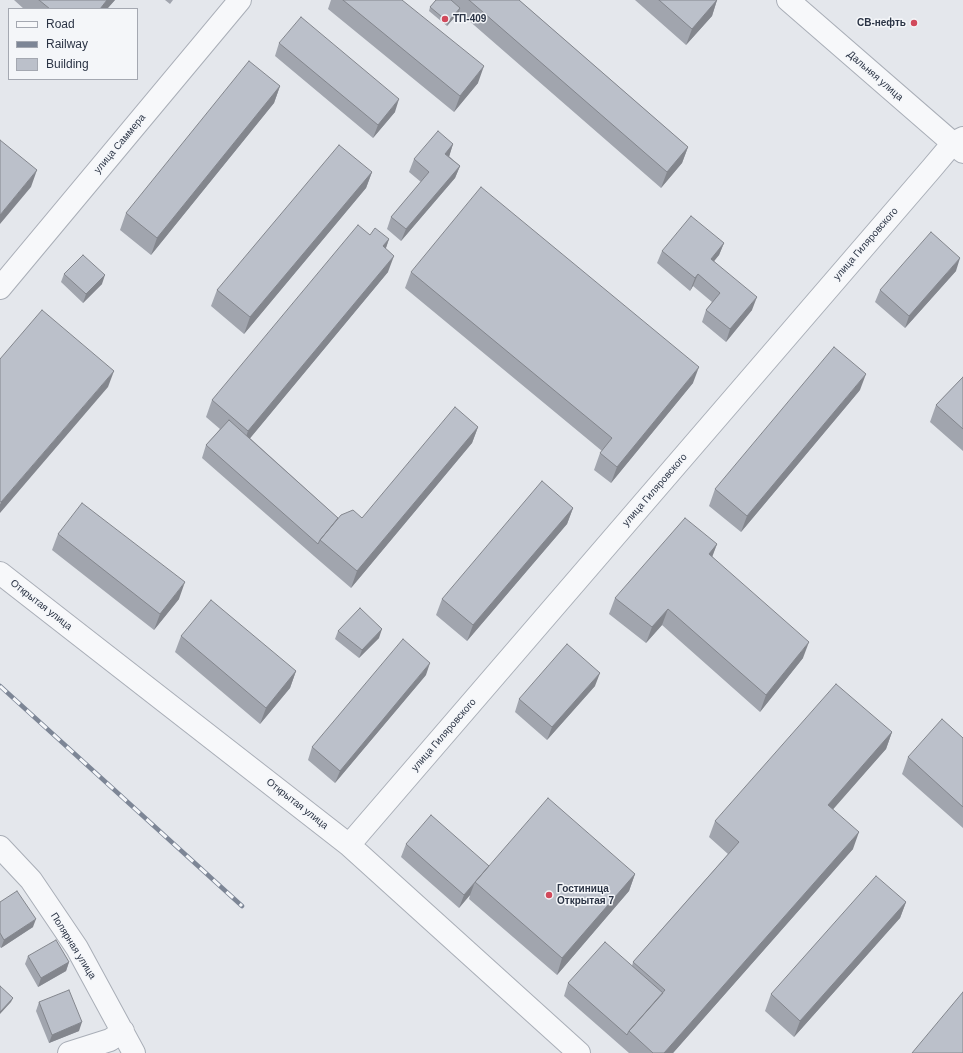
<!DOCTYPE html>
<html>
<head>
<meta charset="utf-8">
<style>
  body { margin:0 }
  #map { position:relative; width:963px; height:1053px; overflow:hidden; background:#e4e7ec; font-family:Helvetica,sans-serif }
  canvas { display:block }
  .legend { position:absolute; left:8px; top:8px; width:130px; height:72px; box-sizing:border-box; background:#f4f6f9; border:1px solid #a4a8b1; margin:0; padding:5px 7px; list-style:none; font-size:12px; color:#2b3445 }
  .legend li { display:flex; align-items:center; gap:8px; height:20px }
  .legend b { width:20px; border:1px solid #a4a8b1 }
</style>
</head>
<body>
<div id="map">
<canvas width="963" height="1053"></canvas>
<ul class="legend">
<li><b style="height:5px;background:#f7f8fa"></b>Road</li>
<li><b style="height:5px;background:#7d8696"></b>Railway</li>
<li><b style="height:11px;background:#bbc0ca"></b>Building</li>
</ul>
</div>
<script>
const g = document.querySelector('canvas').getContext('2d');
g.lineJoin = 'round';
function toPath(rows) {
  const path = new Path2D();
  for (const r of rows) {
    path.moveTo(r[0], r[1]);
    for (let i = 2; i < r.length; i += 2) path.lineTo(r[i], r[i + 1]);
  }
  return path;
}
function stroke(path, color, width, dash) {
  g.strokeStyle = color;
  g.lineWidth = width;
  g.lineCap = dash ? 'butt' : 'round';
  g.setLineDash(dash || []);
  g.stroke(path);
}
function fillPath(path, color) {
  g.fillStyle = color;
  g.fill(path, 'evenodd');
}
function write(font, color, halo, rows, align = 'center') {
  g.font = font + ' Helvetica,sans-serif';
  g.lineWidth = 3;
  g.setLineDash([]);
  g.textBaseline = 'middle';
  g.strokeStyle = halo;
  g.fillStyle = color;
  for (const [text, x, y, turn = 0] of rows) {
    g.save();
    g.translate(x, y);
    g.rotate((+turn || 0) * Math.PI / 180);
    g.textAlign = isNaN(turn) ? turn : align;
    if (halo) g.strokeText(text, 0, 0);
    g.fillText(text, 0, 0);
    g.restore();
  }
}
const minor = toPath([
  [0,573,349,845,579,1053],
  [349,845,932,168,953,143,963,138],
  [0,847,31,880,77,948,134,1053],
  [69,1053,110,1040,123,1031]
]);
const tertiary = toPath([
  [788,0,963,152],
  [0,288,240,0]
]);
const rail = toPath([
  [0,686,242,906]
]);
const wall = toPath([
  [14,0,115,0,107,9,24,9],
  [165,0,173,0,170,4],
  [331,0,402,0,478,83,454,112,328,9],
  [436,0,519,0,688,147,682,163,661,188,459,12,447,26,429,11,430,7],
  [635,0,717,0,712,16,686,45],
  [279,43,395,112,373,138,275,56],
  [280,86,274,103,151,255,120,230,126,213],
  [453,144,449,156,460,166,455,178,401,241,387,229,391,217,421,182,409,172,414,159],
  [372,172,366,188,244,334,211,306,217,290],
  [370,235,389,239,386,248,388,272,250,438,338,518,362,518,478,427,472,443,351,588,314,556,202,458,206,445,220,429,206,417,212,400],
  [724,243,719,255,714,261,752,310,726,342,702,322,706,310,712,302,693,286,690,291,657,263,662,251],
  [956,271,905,328,875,302,880,290],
  [411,272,693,383,611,483,594,470,600,453,602,451,405,288],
  [64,274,102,284,83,303,61,282],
  [963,377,963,451,930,422,936,405],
  [860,390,741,532,709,506,715,489],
  [573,508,567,524,467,641,436,615,442,599],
  [58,534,179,599,154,630,52,550],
  [717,544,712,556,803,658,760,712,662,625,646,643,609,614,615,598],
  [338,631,379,638,359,658,335,639],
  [181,636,296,671,290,688,260,724,175,652],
  [426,675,335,783,308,760,312,747],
  [595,686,547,740,515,712,519,699],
  [892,732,886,749,832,809,853,849,673,1053,629,1053,564,996,568,983,632,966,633,962,728,854,709,837,715,821],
  [963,738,963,828,902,774,908,757],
  [406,844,489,866,635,874,629,891,557,975,469,899,470,895,459,908,401,857],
  [0,902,33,927,1,948,0,947],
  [906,902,900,918,794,1037,765,1011,771,994],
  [28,956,69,962,66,971,38,987,25,964],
  [39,1002,79,1031,49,1043,36,1011]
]);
const shadedWall = toPath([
  [107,0,115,0,107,9,100,9],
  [717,0,712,16,686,45,692,29],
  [460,8,459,12,447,26,448,22],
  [484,66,478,83,454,112,460,96],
  [280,86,274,103,151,255,157,238],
  [399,99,395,112,373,138,378,125],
  [453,144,449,157,445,154],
  [688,147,682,163,661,188,667,172],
  [460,166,455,178,401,241,406,229],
  [37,170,31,187,0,224,0,215],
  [372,172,366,188,244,334,250,317],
  [389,239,383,256,383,246],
  [724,243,719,255,706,271,711,259],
  [394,256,388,272,242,448,248,431],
  [960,258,956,271,905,328,909,316],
  [698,274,693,286,690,291,695,278],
  [105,275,102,284,83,303,86,294],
  [757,297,752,310,726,342,730,329],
  [699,367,693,383,611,483,617,467],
  [114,371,108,387,0,513,0,504,1,502],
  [866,374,860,390,741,532,747,516],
  [478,427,472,443,351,588,357,571],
  [573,508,567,524,467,641,473,625],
  [717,544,711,560,709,554],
  [185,582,179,599,154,630,160,614],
  [668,609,662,625,646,643,652,627],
  [382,629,379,638,359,658,362,650],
  [809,642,803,658,760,712,766,695],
  [430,663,426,675,335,783,340,771],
  [296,671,290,688,260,724,266,708],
  [600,673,595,686,547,740,552,727],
  [892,732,886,749,822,822,828,805],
  [859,832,853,849,673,1053,664,1053],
  [489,866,475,882,470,895,459,908,464,895],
  [635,874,629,891,557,975,562,958],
  [906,902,900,918,794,1037,800,1021],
  [36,919,33,927,1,948,4,940],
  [69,962,66,971,38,987,41,978],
  [13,998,11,1002,0,1014,0,1012],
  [82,1022,79,1031,49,1043,52,1035]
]);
const building = toPath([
  [39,0,107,0,100,9,50,9,39,0],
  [343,0,402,0,484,66,460,96,343,0],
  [436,0,451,0,460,8,448,22,430,7,436,0],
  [469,0,519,0,688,147,667,172,469,0],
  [659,0,717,0,692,29,659,0],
  [301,17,399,99,378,125,279,43,301,17],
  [249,61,280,86,157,238,126,213,249,61],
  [438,131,453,144,445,154,460,166,406,229,391,217,429,172,414,159,438,131],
  [0,140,37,170,0,215,0,140],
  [339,145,372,172,250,317,217,290,339,145],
  [481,187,699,367,617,467,600,453,612,438,411,272,481,187],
  [691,216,724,243,711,259,757,297,730,329,706,310,720,293,698,274,695,278,662,251,691,216],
  [358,225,370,235,375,228,389,239,383,246,394,256,248,431,212,400,358,225],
  [931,232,960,258,909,316,880,290,931,232],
  [83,255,105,275,86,294,64,274,83,255],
  [42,310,114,371,1,502,0,502,0,359,42,310],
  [834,347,866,374,747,516,715,489,834,347],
  [963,377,963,429,936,405,963,377],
  [455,407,478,427,357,571,320,540,341,515,353,510,362,518,455,407],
  [229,420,338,518,320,540,318,544,206,445,229,420],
  [542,481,573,508,473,625,442,599,542,481],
  [82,503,185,582,160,614,58,534,82,503],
  [685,518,717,544,709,554,809,642,766,695,668,609,652,627,615,598,685,518],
  [211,600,296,671,266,708,181,636,211,600],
  [360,608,382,629,362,650,338,631,360,608],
  [403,639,430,663,340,771,312,747,403,639],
  [567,644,600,673,552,727,519,699,567,644],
  [836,684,892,732,828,805,859,832,664,1053,653,1053,629,1031,665,990,633,962,739,842,715,821,836,684],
  [942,719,963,738,963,807,908,757,942,719],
  [548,798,635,874,562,958,475,882,548,798],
  [431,815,489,866,464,895,406,844,431,815],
  [876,876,906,902,800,1021,771,994,876,876],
  [17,891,36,919,4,940,0,933,0,902,17,891],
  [56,940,69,962,41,978,28,956,56,940],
  [605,942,663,993,629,1031,627,1035,568,983,605,942],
  [0,986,13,998,0,1012,0,986],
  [69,990,82,1022,52,1035,39,1002,69,990],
  [963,992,963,1053,912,1053,963,992]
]);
const markers = [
  [445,19,4,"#d1495b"],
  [914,23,4,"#d1495b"],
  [549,895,4,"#d1495b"]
];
const poiNames = [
  ["ТП-409",453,19],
  ["СВ-нефть",906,23,"right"],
  ["Гостиница",557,889],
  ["Открытая 7",557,901]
];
const streetNames = [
  ["Дальняя улица",875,76,41],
  ["улица Саммера",120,144,-50],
  ["улица Гиляровского",866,244,-49],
  ["улица Гиляровского",655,490,-49],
  ["Открытая улица",41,605,38],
  ["улица Гиляровского",444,735,-49],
  ["Открытая улица",297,804,38],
  ["Полярная улица",73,946,58]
];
stroke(minor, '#a9aeb7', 24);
stroke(tertiary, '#a9aeb7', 24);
stroke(minor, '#f7f8fa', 22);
stroke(tertiary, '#f7f8fa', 22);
stroke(rail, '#7d8696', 4.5);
stroke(rail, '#f4f6f9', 3, [9]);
fillPath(wall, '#a1a5ae');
fillPath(shadedWall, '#83868d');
fillPath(building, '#bbc0ca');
stroke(building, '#83868d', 1);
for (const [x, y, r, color] of markers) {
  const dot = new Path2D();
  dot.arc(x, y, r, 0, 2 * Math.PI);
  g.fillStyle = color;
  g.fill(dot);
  stroke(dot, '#f4f6f9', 1.5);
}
write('bold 10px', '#2b3445', '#f4f6f9', poiNames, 'left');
write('10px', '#2b3445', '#f4f6f9', streetNames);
</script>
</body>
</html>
